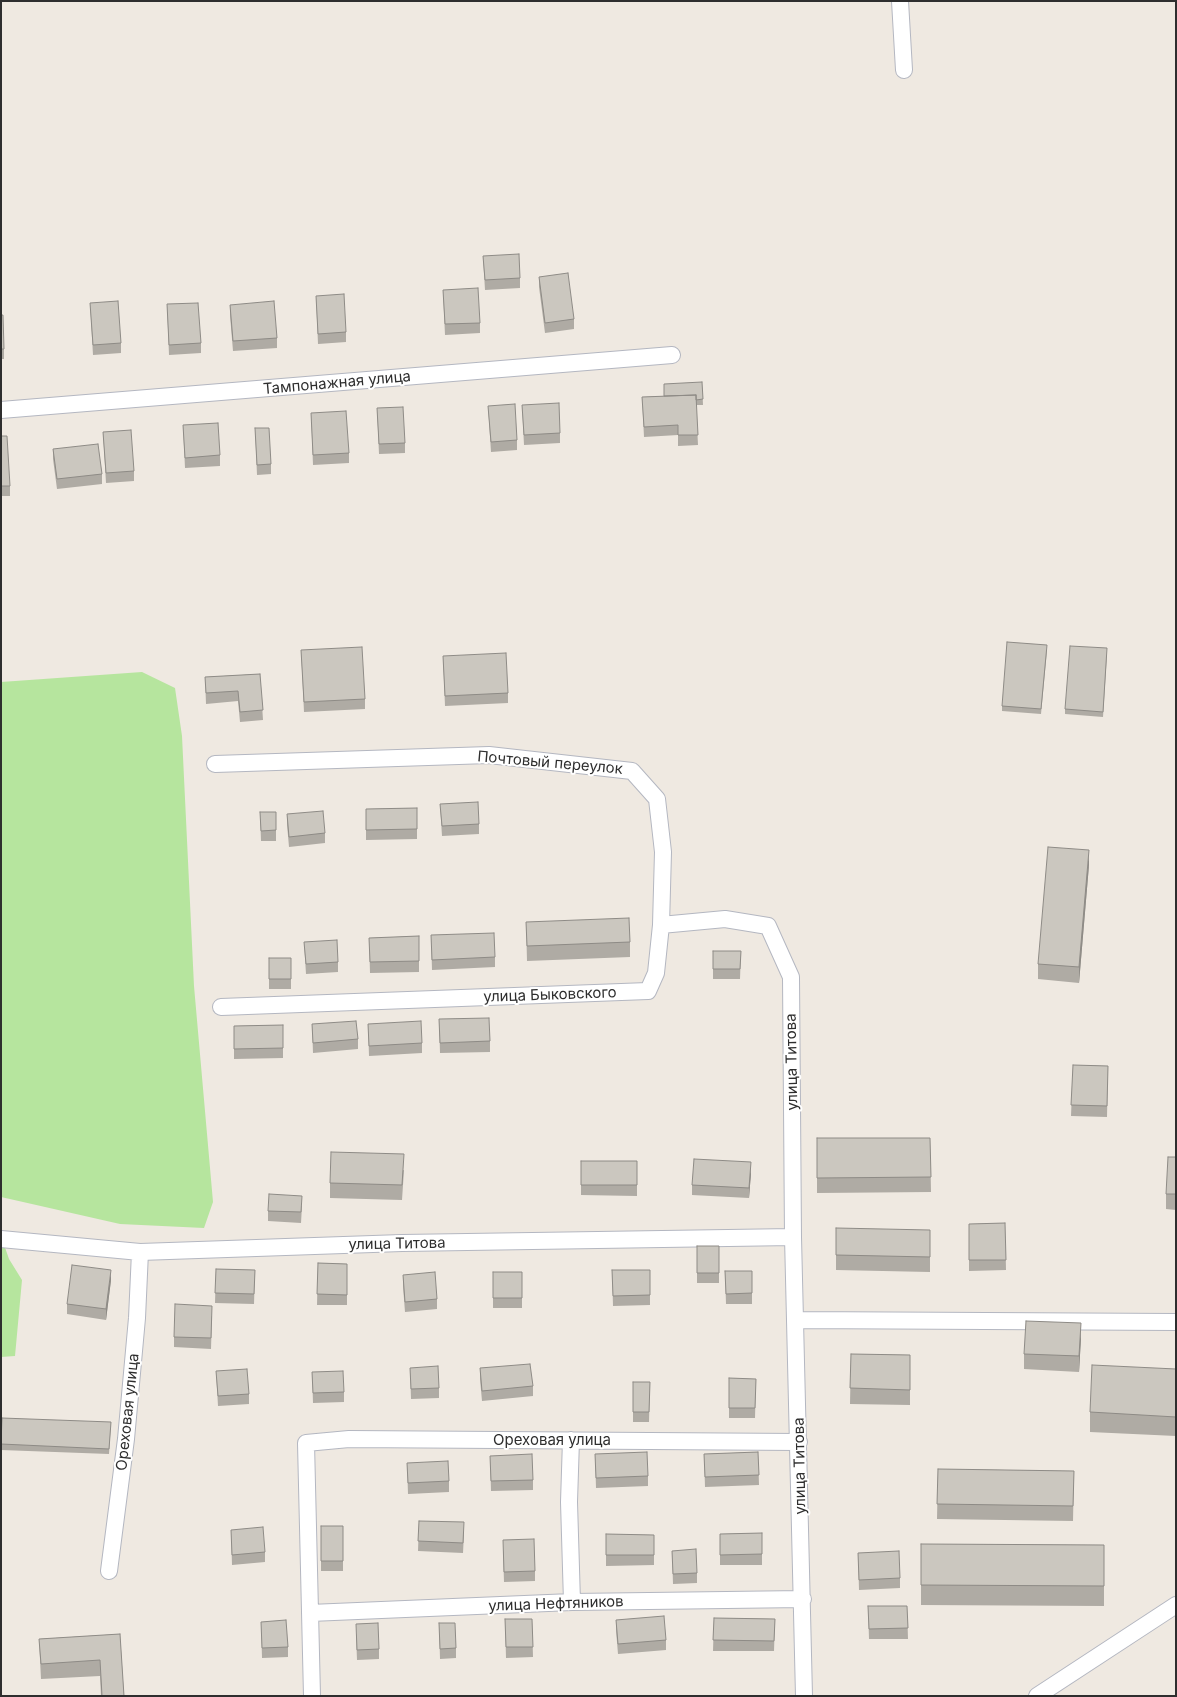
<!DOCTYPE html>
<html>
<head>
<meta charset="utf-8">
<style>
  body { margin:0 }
  #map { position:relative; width:1177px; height:1697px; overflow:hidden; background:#efe9e1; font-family:Inter,sans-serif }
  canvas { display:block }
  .frame { position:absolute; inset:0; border:2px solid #2e2e2e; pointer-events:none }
</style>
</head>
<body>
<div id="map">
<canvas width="1177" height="1697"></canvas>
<div class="frame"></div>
</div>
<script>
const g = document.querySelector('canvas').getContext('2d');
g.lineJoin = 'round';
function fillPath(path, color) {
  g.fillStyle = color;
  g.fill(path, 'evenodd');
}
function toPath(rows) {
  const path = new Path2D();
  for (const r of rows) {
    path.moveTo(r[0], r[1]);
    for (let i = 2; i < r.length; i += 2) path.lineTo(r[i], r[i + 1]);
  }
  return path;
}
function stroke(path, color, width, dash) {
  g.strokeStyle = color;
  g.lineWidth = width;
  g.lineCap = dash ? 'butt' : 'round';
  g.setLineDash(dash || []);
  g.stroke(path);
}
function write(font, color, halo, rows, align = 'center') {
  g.font = font + ' Inter,sans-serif';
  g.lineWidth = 4;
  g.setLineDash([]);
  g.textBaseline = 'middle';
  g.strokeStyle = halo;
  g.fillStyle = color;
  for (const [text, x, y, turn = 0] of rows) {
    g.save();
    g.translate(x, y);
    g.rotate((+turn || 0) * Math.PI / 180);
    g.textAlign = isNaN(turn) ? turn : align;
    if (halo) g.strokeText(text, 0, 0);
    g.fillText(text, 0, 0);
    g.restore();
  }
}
const green = toPath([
  [142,672,175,688,182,736,194,986,213,1202,204,1228,120,1224,1,1197,1,682],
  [1,1236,9,1259,22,1280,15,1356,1,1357]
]);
const minor = toPath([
  [900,1,904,70],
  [1,410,672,355],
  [215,764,489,755,632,771,657,799,663,852,661,925,656,973,648,991,221,1007],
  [661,925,725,919,768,926,791,977,793,1237,804,1696],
  [1,1239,140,1252,402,1243,793,1237],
  [796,1320,1176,1322],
  [571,1440,569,1502,572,1602],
  [109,1571,126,1439,137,1318,140,1252],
  [310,1613,572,1602,803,1599],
  [312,1696,306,1443,349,1439,799,1442],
  [1037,1696,1176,1605]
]);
const wall = toPath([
  [483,256,520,278,520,288,485,290],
  [539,277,574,319,574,329,545,333,539,287],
  [443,290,480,323,480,333,445,335],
  [316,296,346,332,346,342,318,344],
  [90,303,121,343,121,353,93,355],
  [167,304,201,343,201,353,169,355],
  [230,305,277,338,277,348,233,351,230,315],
  [1,315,4,349,4,359,1,359],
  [702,382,703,405,696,405,698,445,678,446,678,435,644,437,642,397,664,396],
  [522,405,560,433,560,443,524,445],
  [488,406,517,440,517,450,491,452],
  [377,408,405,443,405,453,379,454],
  [311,413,349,453,349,463,313,465],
  [183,425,220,455,220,466,185,468],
  [255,428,271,464,271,474,257,475],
  [103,432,134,471,134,481,106,483],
  [1,436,10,486,10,496,1,496],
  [53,449,102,474,102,484,57,489,53,459],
  [301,650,365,699,365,709,304,712],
  [1047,650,1041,714,1002,711,1002,706],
  [1107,654,1103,717,1065,714,1065,709],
  [443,656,508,693,508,703,445,706],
  [260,674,263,720,240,722,238,701,206,704,205,677],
  [440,804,479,824,479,834,442,836],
  [417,808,417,839,366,840,366,809],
  [260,812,276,812,276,841,261,841],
  [287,814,325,833,325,843,289,847,287,824],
  [1089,865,1079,983,1038,979,1038,964],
  [526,922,630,942,630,957,527,961],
  [431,935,495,957,495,967,432,970],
  [419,936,419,972,370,973,369,938],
  [304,942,338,962,338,972,306,974],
  [713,951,741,951,740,979,713,979],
  [269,958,291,958,291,989,269,989],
  [439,1019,490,1041,490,1052,440,1053],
  [312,1024,358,1039,358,1049,313,1053],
  [368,1024,422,1043,422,1053,369,1056],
  [283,1025,283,1058,234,1059,234,1026],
  [1073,1065,1108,1066,1107,1117,1071,1116],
  [817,1138,930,1138,931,1192,817,1193],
  [1176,1157,1176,1210,1166,1209,1166,1194],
  [581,1161,637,1161,637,1196,581,1195],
  [404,1170,402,1200,330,1198,330,1183],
  [751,1173,749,1198,692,1195,692,1185],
  [302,1206,301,1223,268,1221,268,1211],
  [1005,1223,1006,1270,969,1271,969,1224],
  [836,1228,930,1245,930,1272,836,1270],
  [697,1246,719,1246,719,1283,697,1283],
  [318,1263,347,1264,347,1305,317,1305],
  [216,1269,255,1270,254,1304,215,1303],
  [612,1270,650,1270,650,1305,613,1306],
  [725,1271,752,1271,752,1304,726,1304],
  [493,1272,522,1272,522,1308,493,1308],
  [403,1275,437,1299,437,1309,405,1312,403,1286],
  [111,1280,106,1320,67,1314,67,1304],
  [212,1316,211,1349,174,1347,174,1337],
  [1081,1338,1079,1372,1024,1369,1024,1354],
  [851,1354,910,1355,910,1405,850,1404],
  [410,1368,439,1388,439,1398,411,1399],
  [480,1368,533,1386,533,1396,482,1401,480,1379],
  [1176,1369,1176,1436,1090,1432,1090,1412],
  [216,1371,249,1394,249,1404,218,1406],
  [312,1372,344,1392,344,1402,313,1403],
  [729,1378,756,1379,755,1418,729,1418],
  [633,1382,650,1382,649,1422,633,1422],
  [111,1422,109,1454,1,1450,1,1427],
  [758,1452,759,1485,705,1487,704,1454],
  [595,1454,648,1476,648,1486,596,1488],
  [490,1456,533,1480,533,1490,491,1491],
  [407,1463,449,1481,449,1492,408,1494],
  [938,1469,1074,1471,1073,1521,937,1519],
  [419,1521,464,1533,463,1553,418,1551],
  [321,1526,343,1526,343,1571,321,1571],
  [231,1530,265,1552,265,1562,232,1565],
  [762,1533,762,1565,720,1565,720,1534],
  [606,1534,654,1535,654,1565,606,1566],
  [921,1544,1104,1545,1104,1606,921,1605],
  [503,1550,535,1571,535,1581,504,1582],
  [672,1551,697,1573,697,1583,673,1584],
  [858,1553,900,1578,900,1588,859,1590],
  [868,1606,907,1606,908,1639,869,1639],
  [714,1618,775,1619,774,1651,713,1651],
  [505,1619,532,1619,533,1657,506,1658],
  [616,1620,666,1640,666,1650,618,1654,616,1630],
  [261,1622,288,1647,288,1657,262,1658],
  [439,1623,456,1648,456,1658,440,1659],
  [120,1634,124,1696,101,1696,100,1676,41,1679,39,1639],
  [356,1634,379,1649,379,1659,357,1660]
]);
const shadedWall = toPath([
  [1089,850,1089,865,1079,983,1079,967],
  [751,1162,751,1173,749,1198,749,1188],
  [111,1270,111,1280,106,1320,106,1309],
  [1081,1323,1081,1338,1079,1372,1079,1356]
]);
const building = toPath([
  [519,254,520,278,485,280,483,256,519,254],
  [568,273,574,319,545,323,539,277,568,273],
  [478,288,480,323,445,324,443,290,478,288],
  [344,294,346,332,318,334,316,296,344,294],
  [118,301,121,343,93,345,90,303,118,301],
  [274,301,277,338,233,341,230,305,274,301],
  [198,303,201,343,169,345,167,304,198,303],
  [1,315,3,315,4,349,1,349,1,315],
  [702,382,703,399,696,400,696,395,664,396,664,384,702,382],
  [696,395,698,435,678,435,678,425,644,427,642,397,696,395],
  [559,403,560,433,524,435,522,405,559,403],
  [515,404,517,440,491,442,488,406,515,404],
  [403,407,405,443,379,444,377,408,403,407],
  [346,411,349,453,313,455,311,413,346,411],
  [218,423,220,455,185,458,183,425,218,423],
  [255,428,269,428,271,464,257,465,255,428],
  [131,430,134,471,106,473,103,432,131,430],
  [1,436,7,436,10,486,1,486,1,436],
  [98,444,102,474,57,479,53,449,98,444],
  [1007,642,1047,645,1041,709,1002,706,1007,642],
  [1070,646,1107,648,1103,712,1065,709,1070,646],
  [362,647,365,699,304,702,301,650,362,647],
  [506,653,508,693,445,696,443,656,506,653],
  [260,674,263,710,240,712,238,691,206,693,205,677,260,674],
  [478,802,479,824,442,826,440,804,478,802],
  [417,808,417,829,366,830,366,809,417,808],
  [323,811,325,833,289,837,287,814,323,811],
  [260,812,276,812,276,830,261,831,260,812],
  [1048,847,1089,850,1079,967,1038,964,1048,847],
  [629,918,630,942,527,946,526,922,629,918],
  [494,933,495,957,432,960,431,935,494,933],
  [419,936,419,961,370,962,369,938,419,936],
  [337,940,338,962,306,964,304,942,337,940],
  [713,951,741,951,740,969,713,969,713,951],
  [269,958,291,958,291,979,269,979,269,958],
  [489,1018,490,1041,440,1043,439,1019,489,1018],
  [356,1021,358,1039,313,1043,312,1024,356,1021],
  [421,1021,422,1043,369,1046,368,1024,421,1021],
  [283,1025,283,1048,234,1049,234,1026,283,1025],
  [1073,1065,1108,1066,1107,1106,1071,1105,1073,1065],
  [817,1138,930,1138,931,1177,817,1178,817,1138],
  [331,1152,404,1154,402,1185,330,1183,331,1152],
  [1168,1157,1176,1157,1176,1194,1166,1194,1168,1157],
  [694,1159,751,1162,749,1188,692,1185,694,1159],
  [581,1161,637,1161,637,1185,581,1185,581,1161],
  [269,1194,302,1196,301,1212,268,1211,269,1194],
  [1005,1223,1006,1260,969,1260,969,1224,1005,1223],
  [836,1228,930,1230,930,1257,836,1255,836,1228],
  [697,1246,719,1246,719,1273,697,1273,697,1246],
  [318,1263,347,1264,347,1295,317,1294,318,1263],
  [72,1265,111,1270,106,1309,67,1304,72,1265],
  [216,1269,255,1270,254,1294,215,1293,216,1269],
  [612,1270,650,1270,650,1295,613,1296,612,1270],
  [725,1271,752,1271,752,1293,726,1294,725,1271],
  [435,1272,437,1299,405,1302,403,1275,435,1272],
  [493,1272,522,1272,522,1298,493,1298,493,1272],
  [175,1304,212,1306,211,1338,174,1337,175,1304],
  [1026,1321,1081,1323,1079,1356,1024,1354,1026,1321],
  [851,1354,910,1355,910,1390,850,1388,851,1354],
  [530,1364,533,1386,482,1391,480,1368,530,1364],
  [1092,1365,1176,1369,1176,1417,1090,1412,1092,1365],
  [438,1366,439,1388,411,1389,410,1368,438,1366],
  [247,1369,249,1394,218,1396,216,1371,247,1369],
  [343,1371,344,1392,313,1393,312,1372,343,1371],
  [729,1378,756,1379,755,1408,729,1408,729,1378],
  [633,1382,650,1382,649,1412,633,1412,633,1382],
  [2,1418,111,1422,109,1449,1,1444,2,1418],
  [647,1452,648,1476,596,1478,595,1454,647,1452],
  [758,1452,759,1475,705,1477,704,1454,758,1452],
  [532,1454,533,1480,491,1481,490,1456,532,1454],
  [448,1461,449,1481,408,1483,407,1463,448,1461],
  [938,1469,1074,1471,1073,1506,937,1504,938,1469],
  [419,1521,464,1522,463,1543,418,1541,419,1521],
  [321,1526,343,1526,343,1561,321,1561,321,1526],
  [263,1527,265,1552,232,1555,231,1530,263,1527],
  [762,1533,762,1554,720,1555,720,1534,762,1533],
  [606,1534,654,1535,654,1555,606,1555,606,1534],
  [534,1539,535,1571,504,1572,503,1540,534,1539],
  [921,1544,1104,1545,1104,1586,921,1585,921,1544],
  [696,1549,697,1573,673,1574,672,1551,696,1549],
  [899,1551,900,1578,859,1580,858,1553,899,1551],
  [868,1606,907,1606,908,1628,869,1629,868,1606],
  [664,1616,666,1640,618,1644,616,1620,664,1616],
  [714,1618,775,1619,774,1641,713,1640,714,1618],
  [505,1619,532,1619,533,1647,506,1647,505,1619],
  [286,1620,288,1647,262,1648,261,1622,286,1620],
  [378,1623,379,1649,357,1650,356,1624,378,1623],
  [439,1623,455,1623,456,1648,440,1649,439,1623],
  [120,1634,124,1696,102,1696,100,1660,41,1664,39,1639,120,1634]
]);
const streetNames = [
  ["Тампонажная улица",337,383,-5],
  ["Почтовый переулок",550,763,5],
  ["улица Быковского",550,995,-2],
  ["улица Титова",792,1062,-91],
  ["улица Титова",397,1244,-1],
  ["Ореховая улица",128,1412,-84],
  ["Ореховая улица",552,1440],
  ["улица Титова",800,1466,-91],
  ["улица Нефтяников",556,1604,-2]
];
fillPath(green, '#b6e59e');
stroke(minor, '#b4b7c1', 18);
stroke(minor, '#fff', 16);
fillPath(wall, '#afaba4');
fillPath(shadedWall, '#8e8b86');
fillPath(building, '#cbc7bf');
stroke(building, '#8e8b86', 1);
write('15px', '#2e2e2e', '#fff', streetNames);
</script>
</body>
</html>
